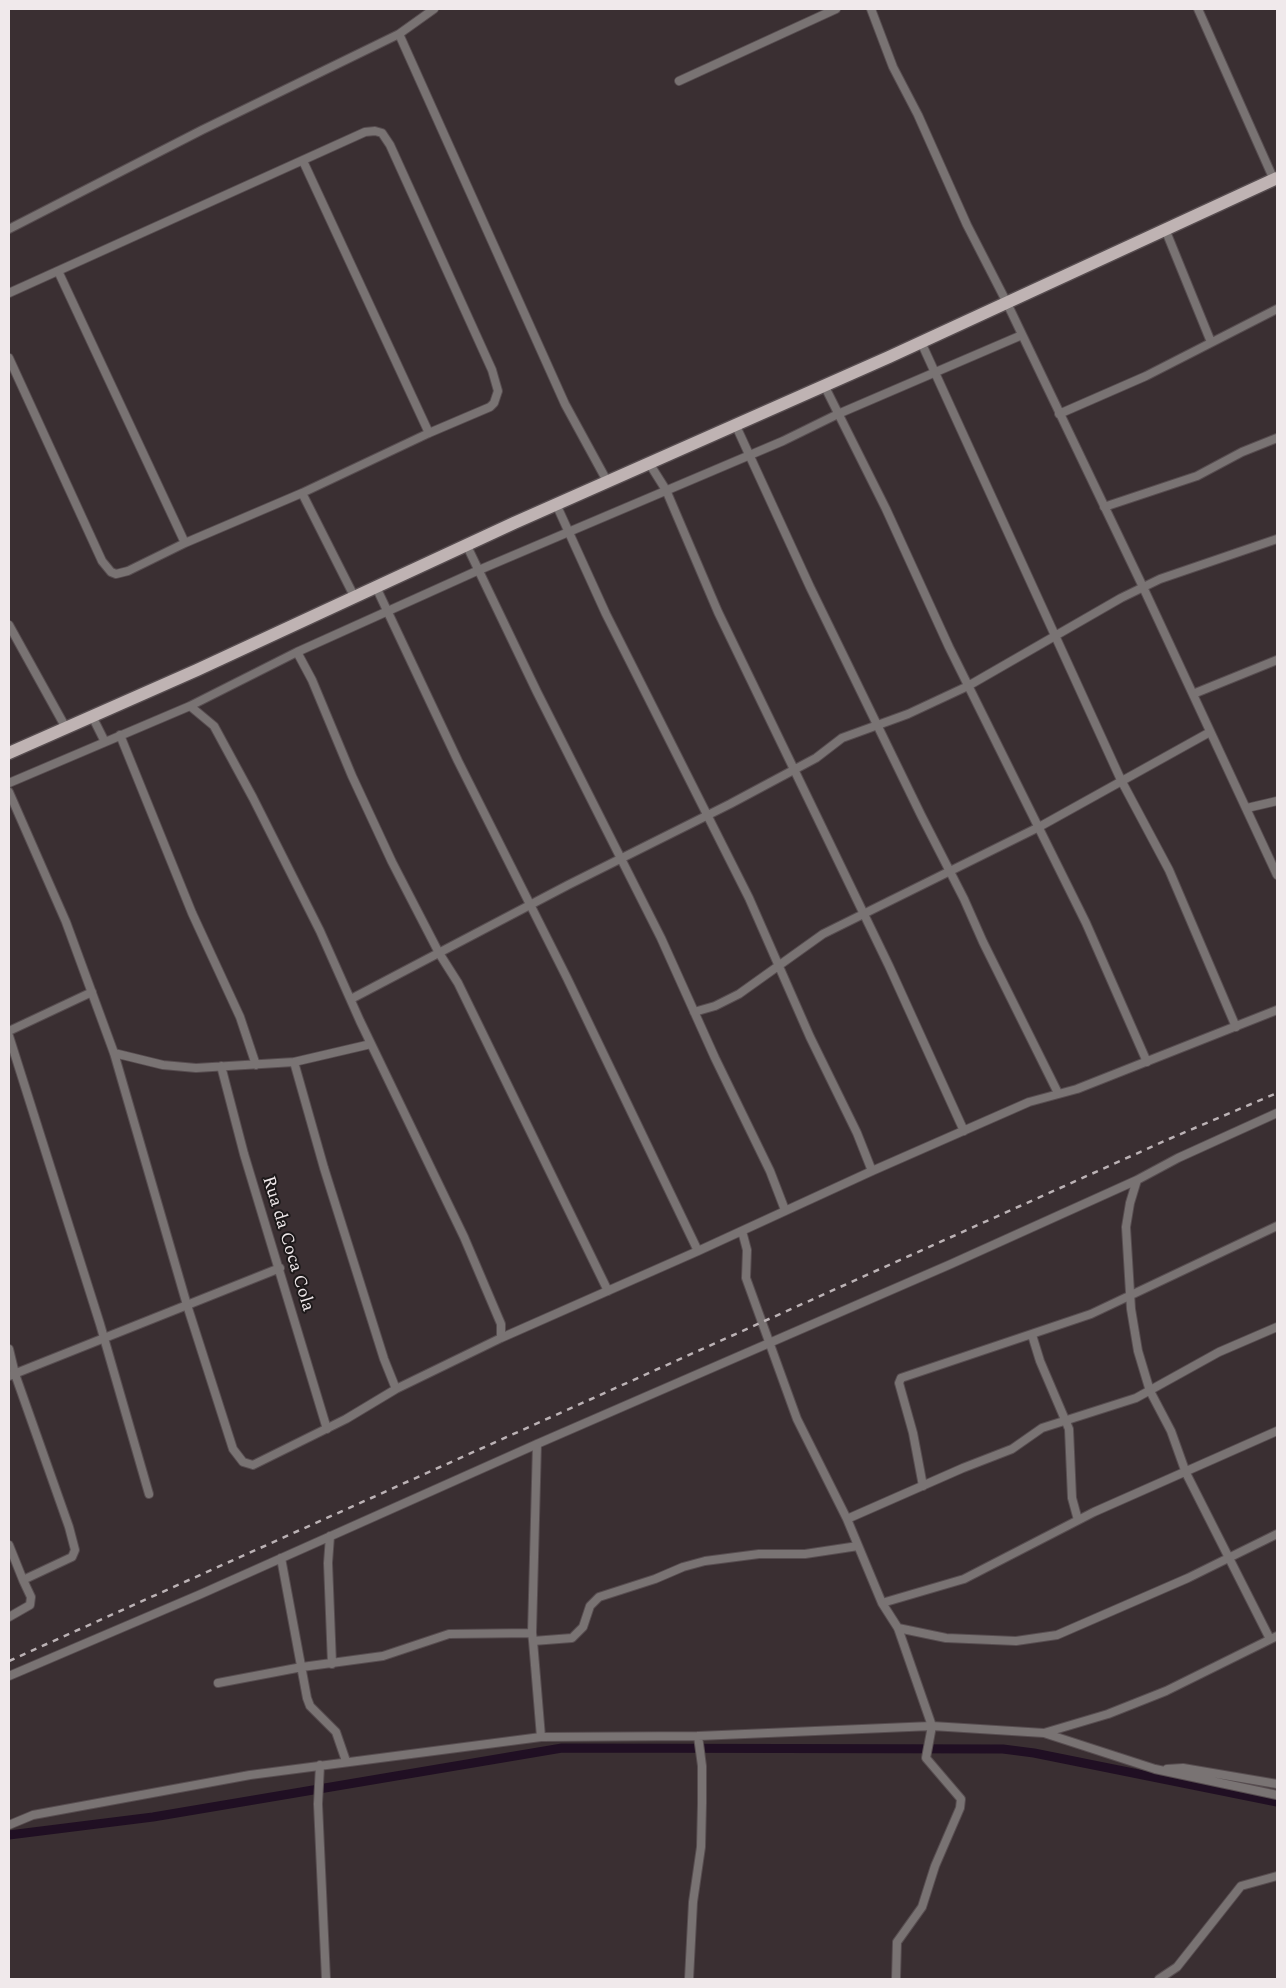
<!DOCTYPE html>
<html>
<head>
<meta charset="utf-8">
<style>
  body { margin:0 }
  #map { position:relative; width:1286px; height:1988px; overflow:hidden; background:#3a2f32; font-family:Spectral,serif }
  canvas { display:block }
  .frame { position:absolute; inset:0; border:10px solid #f0e9eb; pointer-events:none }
</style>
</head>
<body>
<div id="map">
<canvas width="1286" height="1988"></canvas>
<div class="frame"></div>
</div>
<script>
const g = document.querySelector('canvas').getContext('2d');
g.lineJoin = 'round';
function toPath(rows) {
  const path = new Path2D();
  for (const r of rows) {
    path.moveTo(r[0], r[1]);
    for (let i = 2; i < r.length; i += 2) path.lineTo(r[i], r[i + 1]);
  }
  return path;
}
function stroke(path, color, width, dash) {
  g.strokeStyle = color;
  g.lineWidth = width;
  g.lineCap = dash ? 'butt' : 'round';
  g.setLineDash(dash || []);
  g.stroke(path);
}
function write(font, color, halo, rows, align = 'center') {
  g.font = font + ' Spectral,serif';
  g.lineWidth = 4;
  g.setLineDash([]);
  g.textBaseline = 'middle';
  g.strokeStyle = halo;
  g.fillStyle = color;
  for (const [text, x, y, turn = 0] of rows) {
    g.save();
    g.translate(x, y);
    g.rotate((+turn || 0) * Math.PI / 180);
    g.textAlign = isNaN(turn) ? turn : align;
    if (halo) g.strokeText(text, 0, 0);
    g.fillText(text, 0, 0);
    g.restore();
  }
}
const canal = toPath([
  [9,1835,153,1817,562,1748,1003,1749,1034,1753,1277,1802]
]);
const minor = toPath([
  [871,9,893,67,918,115,967,225,1006,301,1143,587,1277,875],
  [1198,9,1274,180],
  [399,34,565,404,607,481],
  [679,81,836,9],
  [303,161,429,433],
  [9,229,202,130,399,34,434,9],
  [1165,229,1211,342],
  [58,271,185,543],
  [9,293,365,132,375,131,382,133,390,145,492,370,498,391,494,403,490,407,429,433,302,493,185,543,128,571,116,574,111,572,102,561,9,358],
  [921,342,1121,780,1169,870,1236,1027],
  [824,385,886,509,949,647,1086,923,1147,1062],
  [1059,414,1146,376,1277,309],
  [736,426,810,587,921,815,964,899,983,942,1058,1093],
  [649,463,666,490,718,612,889,966,964,1131],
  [302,493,354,596],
  [556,504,606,614,749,898,810,1037,857,1133,872,1171],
  [1104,507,1197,476,1242,452,1277,438],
  [466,544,537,692,661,938,715,1058,770,1171,785,1210],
  [376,587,458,761,567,978,698,1251],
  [9,625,66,728],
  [297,652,312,680,352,776,392,862,439,953,458,983,608,1291],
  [1193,694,1277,660],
  [190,706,214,726,253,798,320,931,360,1021,464,1237,501,1324,501,1338],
  [92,716,105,742],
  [120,735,192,913,240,1017,256,1065],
  [9,783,190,706,297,652,479,570,783,441,838,414,1022,335],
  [9,792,66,922,114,1053,187,1305,233,1449,243,1462,253,1465,346,1419,396,1389,501,1338,698,1251,872,1171,1029,1102,1077,1089,1277,1010],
  [1247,808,1277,801],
  [351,999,568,885,730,804,816,758,842,738,908,714,968,686,1121,598,1160,579,1277,539],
  [694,1012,715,1006,739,994,823,934,1039,827,1210,732],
  [9,1031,92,992],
  [9,1036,100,1324,149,1494],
  [114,1053,163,1065,196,1068,294,1062,371,1044],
  [294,1062,324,1168,384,1359,396,1389],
  [221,1066,244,1154,327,1429],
  [1137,1180,1130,1203,1126,1227,1131,1309,1138,1351,1150,1391,1171,1431,1186,1473,1270,1639],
  [742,1231,747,1250,746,1278,797,1419,847,1519,882,1603,898,1628,932,1726,926,1758,961,1799,960,1808,935,1866,922,1907,897,1942,896,1979],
  [1032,1335,1040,1361,1069,1429,1072,1498,1078,1520],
  [9,1349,15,1374,69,1527,75,1550,72,1557,23,1580,31,1597,30,1605,9,1617],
  [9,1376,280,1268],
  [923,1486,913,1433,899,1383,901,1378,1091,1314,1277,1226],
  [847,1519,963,1468,1012,1449,1042,1428,1136,1398,1219,1352,1277,1327],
  [330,1536,328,1563,332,1664],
  [9,1545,23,1580],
  [281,1558,307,1698,310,1706,336,1732,346,1761],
  [882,1603,964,1579,1094,1512,1277,1431],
  [898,1628,946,1638,969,1639,1016,1641,1057,1635,1188,1578,1277,1534],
  [532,1633,537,1444],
  [533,1641,541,1737],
  [9,1676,201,1594,537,1444,951,1264,1137,1180,1178,1158,1277,1113],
  [218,1683,302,1667,383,1656,449,1634,532,1633,533,1641,572,1638,583,1627,590,1606,599,1597,655,1579,683,1567,705,1561,759,1554,805,1554,858,1546],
  [1044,1733,1108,1714,1166,1691,1277,1636],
  [320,1765,318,1804,326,1979],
  [1167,1769,1183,1768,1277,1784],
  [9,1825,33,1815,250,1775,541,1737,698,1736,932,1726,1044,1733,1155,1769,1277,1795],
  [689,1979,693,1902,701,1847,702,1803,702,1766,698,1736],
  [1159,1979,1177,1967,1241,1886,1277,1876]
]);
const primary = toPath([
  [9,753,197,670,514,523,889,357,1277,178]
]);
const rail = toPath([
  [9,1661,1169,1139,1277,1093]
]);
const streetNames = [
  ["Rua da Coca Cola",287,1244,73]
];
stroke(canal, '#200f23', 9);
stroke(minor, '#574d50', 10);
stroke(primary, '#574d50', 15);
stroke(minor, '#797373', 8);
stroke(primary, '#bfb3b3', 12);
stroke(rail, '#bbb2b5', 2.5, [6, 6]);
write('18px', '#f0e9eb', '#1d191a', streetNames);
</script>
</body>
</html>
